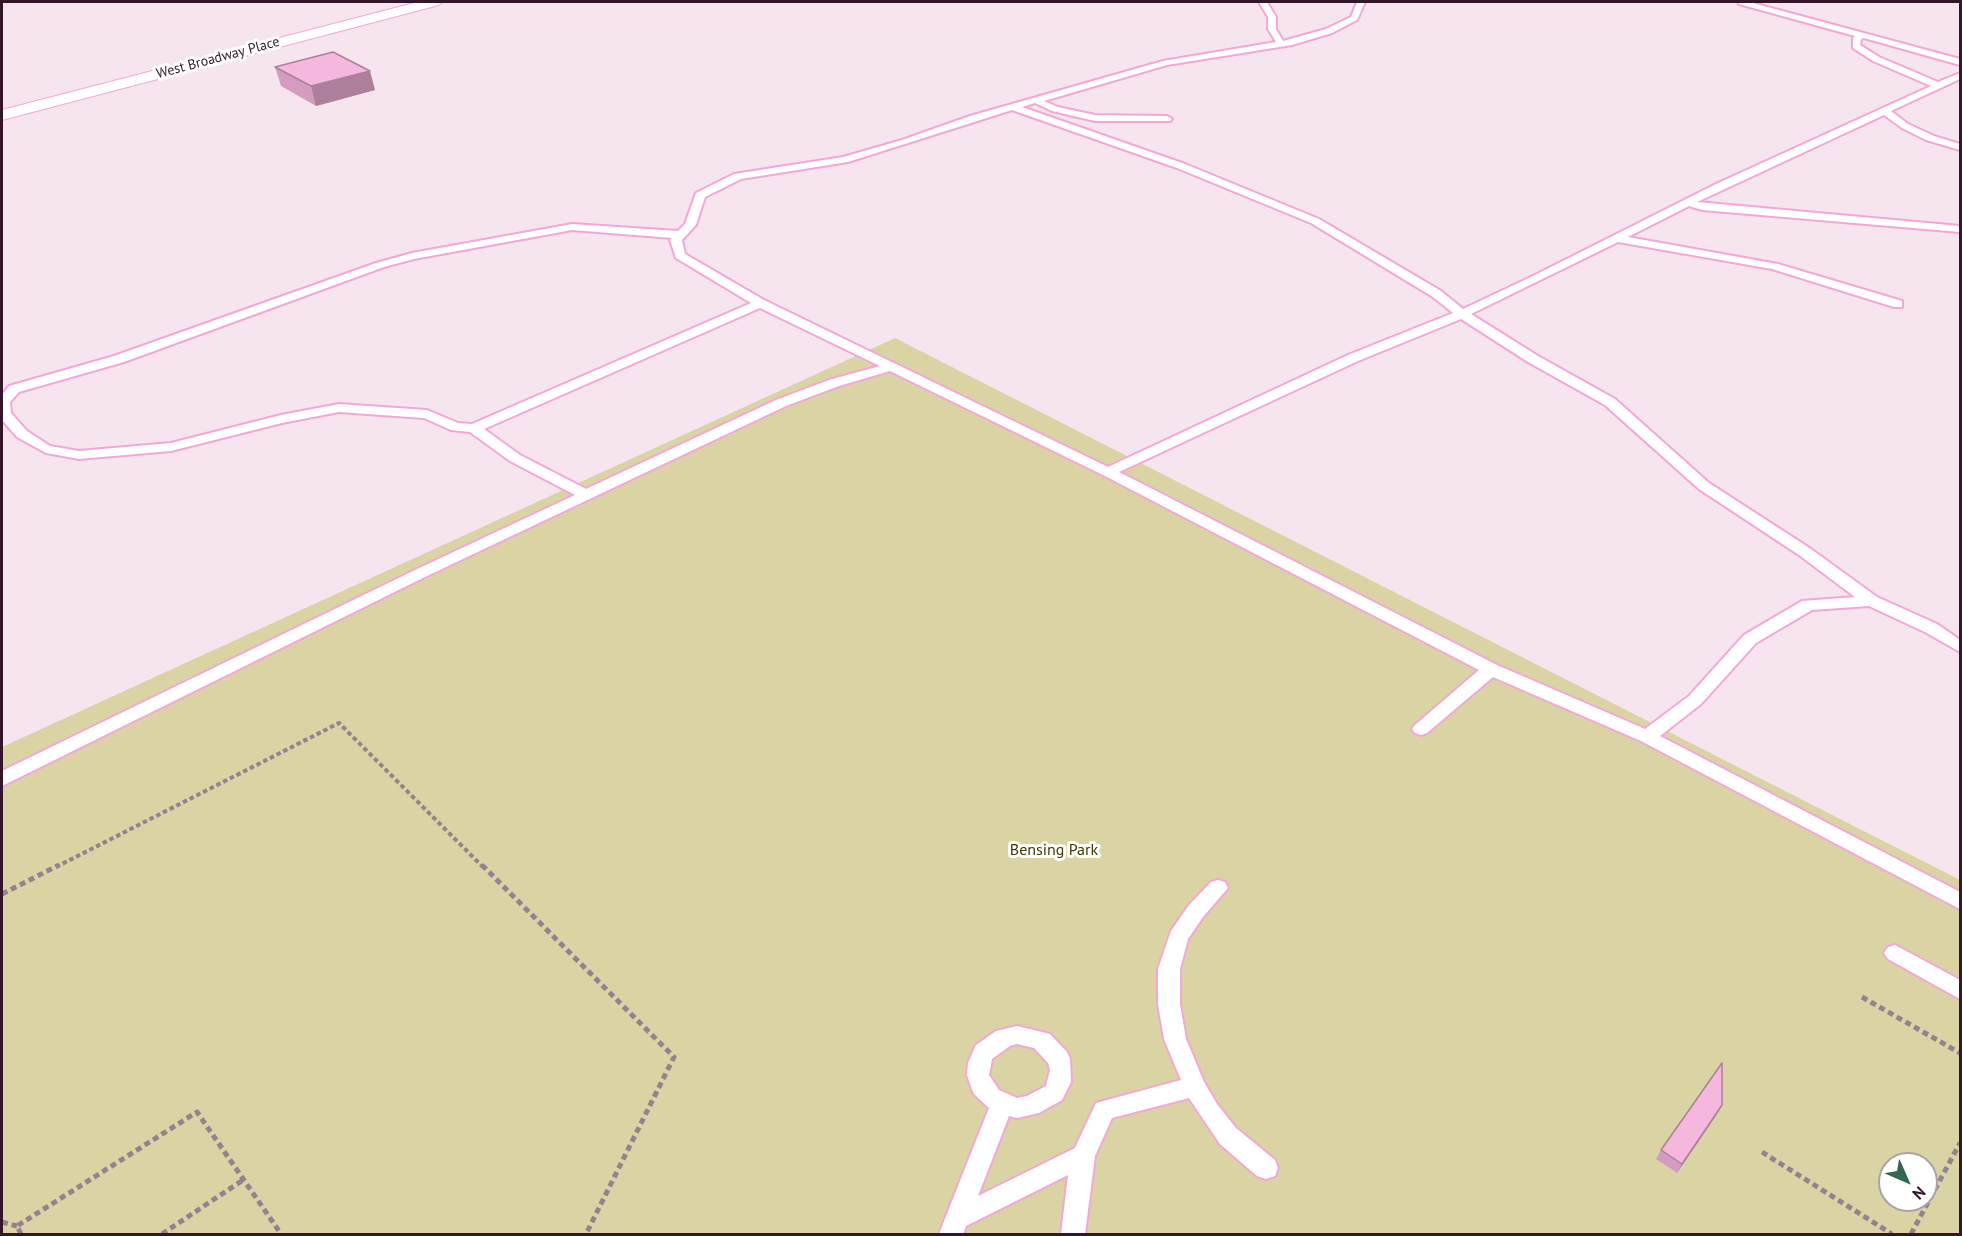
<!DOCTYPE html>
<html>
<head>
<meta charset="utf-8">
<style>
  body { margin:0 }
  #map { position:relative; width:1962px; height:1236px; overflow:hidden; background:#f6e5ef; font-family:"PT Sans",sans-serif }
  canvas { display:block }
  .frame { position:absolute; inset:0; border:3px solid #331629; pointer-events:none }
  .north { position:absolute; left:1878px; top:1152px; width:60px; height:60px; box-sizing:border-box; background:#fff; border:2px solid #ada2a9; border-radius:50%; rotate:135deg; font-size:16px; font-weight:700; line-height:24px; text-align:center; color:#331629 }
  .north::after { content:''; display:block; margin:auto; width:21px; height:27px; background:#32684f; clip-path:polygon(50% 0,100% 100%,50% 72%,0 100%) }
</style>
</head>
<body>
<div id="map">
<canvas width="1962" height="1236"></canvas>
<div class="frame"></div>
<div class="north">N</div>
</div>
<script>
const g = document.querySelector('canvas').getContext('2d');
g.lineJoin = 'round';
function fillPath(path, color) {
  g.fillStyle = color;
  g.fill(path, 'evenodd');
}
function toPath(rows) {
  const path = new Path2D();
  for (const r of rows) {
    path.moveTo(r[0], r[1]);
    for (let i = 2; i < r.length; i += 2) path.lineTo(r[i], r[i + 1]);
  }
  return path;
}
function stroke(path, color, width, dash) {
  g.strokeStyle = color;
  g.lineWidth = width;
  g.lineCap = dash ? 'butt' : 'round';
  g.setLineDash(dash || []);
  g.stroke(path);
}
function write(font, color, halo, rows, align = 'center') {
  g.font = font + ' "PT Sans",sans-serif';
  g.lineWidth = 6;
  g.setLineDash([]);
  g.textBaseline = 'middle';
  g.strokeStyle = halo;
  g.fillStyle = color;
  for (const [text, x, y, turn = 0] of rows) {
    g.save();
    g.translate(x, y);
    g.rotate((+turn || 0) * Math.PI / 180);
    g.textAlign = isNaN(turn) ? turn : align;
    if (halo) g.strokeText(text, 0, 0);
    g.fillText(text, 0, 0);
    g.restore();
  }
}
const green = toPath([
  [895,338,1960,880,1960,1234,2,1234,2,747],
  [1890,1164,1926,1164,1926,1200,1890,1200]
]);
const pathFar1 = toPath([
  [56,867,339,723,483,867]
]);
const path = toPath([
  [482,865,674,1057,586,1234],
  [2,894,59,865],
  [1862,997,1960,1053],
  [1762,1152,1892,1234],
  [2,1222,17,1226],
  [21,1234,17,1226,197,1112,281,1234],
  [162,1234,243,1180],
  [1911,1234,1960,1143]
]);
const service = toPath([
  [1259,2,1267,2,1276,17,1276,29,1283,41,1326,29,1351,17,1357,2,1365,2,1357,20,1332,33,1292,45,1167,65,1044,101,1058,107,1095,115,1167,116,1172,119,1170,121,1095,121,1052,111,1035,103,1022,107,1185,164,1319,219,1441,291,1463,309,1535,275,1716,184,1931,86,1873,61,1853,48,1853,38,1855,36,1739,4,1738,2,1749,2,1960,59,1960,65,1864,38,1861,39,1860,45,1879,57,1938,82,1960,73,1960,79,1891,111,1908,124,1934,136,1960,144,1960,150,1926,140,1902,128,1884,115,1697,202,1960,226,1960,232,1702,210,1689,206,1628,237,1778,264,1902,301,1902,307,1894,307,1772,269,1618,242,1471,314,1538,356,1615,399,1709,483,1811,549,1877,597,1937,624,1960,640,1960,652,1925,632,1869,606,1812,610,1756,643,1701,704,1660,736,1960,892,1960,909,1641,741,1493,677,1427,733,1421,735,1415,733,1412,729,1415,725,1479,670,1103,475,890,371,839,386,786,406,427,576,2,786,2,771,415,570,575,495,510,461,470,432,451,430,424,418,339,412,282,423,171,451,79,459,46,453,17,437,2,420,2,395,9,386,114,356,376,263,412,253,572,224,678,231,685,224,696,193,734,174,843,157,902,140,970,116,1163,61,1276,42,1268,29,1268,17,1259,2],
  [1012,110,1177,168,1311,223,1433,297,1453,313,1348,355,1108,467,764,300,685,254,682,240,696,225,705,197,741,179,848,162,1012,110],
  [572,230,672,238,670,240,676,258,751,303,472,424,458,423,427,410,339,404,281,415,171,443,79,451,50,446,27,431,11,413,10,402,19,392,124,362,384,267,414,259,572,230],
  [760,308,880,366,829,380,776,400,586,489,520,455,484,429,760,308],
  [1461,319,1528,362,1605,405,1699,489,1799,555,1855,597,1802,601,1744,635,1689,696,1645,729,1497,665,1119,472,1358,361,1461,319],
  [1218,880,1225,882,1228,888,1203,917,1188,939,1180,969,1180,1004,1186,1039,1204,1082,1217,1104,1236,1128,1275,1160,1278,1168,1275,1176,1266,1179,1257,1176,1220,1144,1189,1098,1112,1118,1095,1156,1085,1234,1061,1234,1068,1175,966,1226,963,1234,939,1234,989,1108,974,1094,971,1087,967,1075,968,1063,976,1045,996,1031,1017,1026,1050,1034,1067,1052,1070,1059,1071,1082,1062,1100,1039,1113,1017,1118,1009,1116,978,1196,1075,1148,1096,1103,1181,1080,1164,1039,1158,1004,1158,969,1171,931,1189,905,1211,882,1218,880],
  [1017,1044,1034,1048,1048,1063,1050,1070,1046,1086,1027,1096,1017,1098,999,1090,989,1075,992,1059,1010,1046,1017,1044],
  [1895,945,1960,980,1960,999,1888,959,1884,953,1888,947,1895,945]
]);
const minor = toPath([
  [418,2,442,2,439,5,2,120,2,110,418,2]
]);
const wall = toPath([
  [275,67,375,90,316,106,281,86],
  [1717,1114,1677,1173,1656,1159,1661,1150]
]);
const shadedWall = toPath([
  [370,71,375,90,316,106,311,86],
  [1722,1105,1717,1114,1677,1173,1682,1164]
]);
const building = toPath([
  [333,52,370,71,311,86,275,67,333,52],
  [1722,1063,1722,1105,1682,1164,1661,1150,1722,1063]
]);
const farStreetnames = [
  ["West Broadway Place",218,58,-15]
];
const parkNames = [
  ["Bensing Park",1054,850]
];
fillPath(green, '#dad4a4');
stroke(service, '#f4a7d7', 4);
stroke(minor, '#f4a7d7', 2);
stroke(pathFar1, '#98818f', 4, [4.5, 3]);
stroke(path, '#98818f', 5, [6, 4]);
fillPath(service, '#fff');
fillPath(minor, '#fff');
fillPath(wall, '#d49dbf');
fillPath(shadedWall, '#ac809b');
fillPath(building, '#f6b7de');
stroke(building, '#ac809b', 1.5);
write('14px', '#331629', '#fff', farStreetnames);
write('16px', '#403900', '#fff', parkNames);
</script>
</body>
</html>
